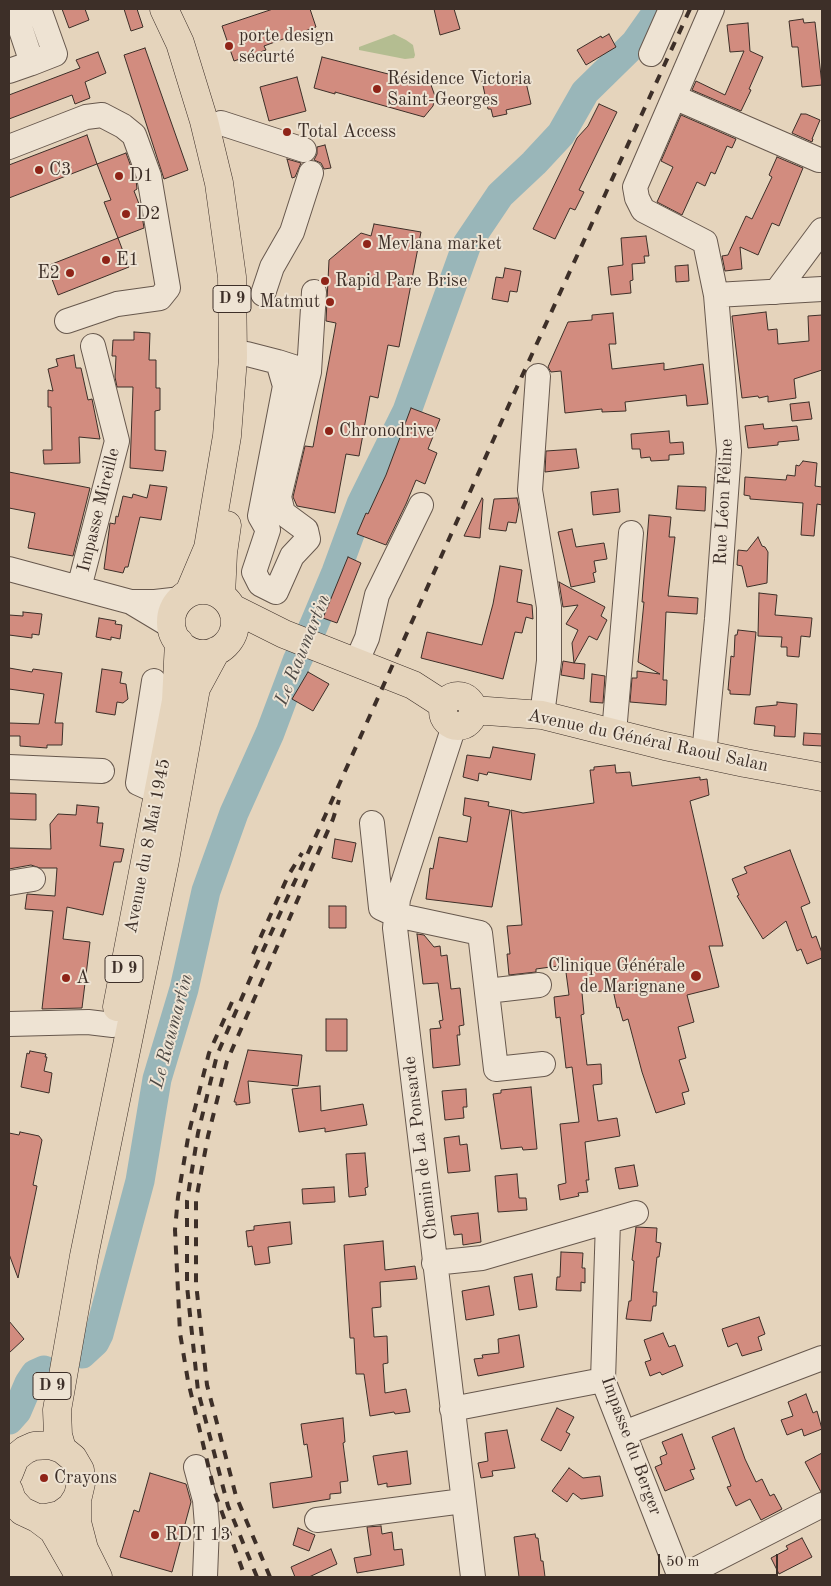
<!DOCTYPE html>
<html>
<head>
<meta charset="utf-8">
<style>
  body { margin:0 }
  #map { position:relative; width:831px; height:1586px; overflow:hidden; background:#e5d4bc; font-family:"Old Standard TT",serif }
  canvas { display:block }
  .frame { position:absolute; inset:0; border:10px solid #3d2f28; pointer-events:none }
  .scale { position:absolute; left:658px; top:1554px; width:120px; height:22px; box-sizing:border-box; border:2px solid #3d2f28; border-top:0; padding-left:6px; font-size:15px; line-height:18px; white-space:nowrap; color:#3d2f28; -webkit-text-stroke:4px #eee3d3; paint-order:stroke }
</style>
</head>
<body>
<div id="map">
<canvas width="831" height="1586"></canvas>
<div class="frame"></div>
<div class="scale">50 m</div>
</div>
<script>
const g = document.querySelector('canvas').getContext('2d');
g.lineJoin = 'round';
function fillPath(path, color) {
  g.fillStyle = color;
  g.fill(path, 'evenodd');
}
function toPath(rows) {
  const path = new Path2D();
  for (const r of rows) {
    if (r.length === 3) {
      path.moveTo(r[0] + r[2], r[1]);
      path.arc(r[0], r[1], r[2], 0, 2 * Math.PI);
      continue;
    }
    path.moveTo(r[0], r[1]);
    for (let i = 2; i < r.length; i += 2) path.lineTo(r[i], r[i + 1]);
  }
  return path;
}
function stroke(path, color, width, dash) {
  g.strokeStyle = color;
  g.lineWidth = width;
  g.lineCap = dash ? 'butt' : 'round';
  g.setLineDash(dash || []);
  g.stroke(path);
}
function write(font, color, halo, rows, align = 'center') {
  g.font = font + ' "Old Standard TT",serif';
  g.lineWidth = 4;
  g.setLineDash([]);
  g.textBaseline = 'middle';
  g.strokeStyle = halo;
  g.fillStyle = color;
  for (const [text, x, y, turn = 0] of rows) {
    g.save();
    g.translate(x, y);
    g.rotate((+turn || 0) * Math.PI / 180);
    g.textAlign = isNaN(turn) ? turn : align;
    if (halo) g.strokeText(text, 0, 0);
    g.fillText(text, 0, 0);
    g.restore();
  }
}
const green = toPath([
  [394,34,406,40,413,45,415,55,414,58,405,59,359,50,359,47]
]);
const river = toPath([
  [82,1354,95,1342,99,1334,140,1181,157,1079,184,989,206,891,234,813,270,733,297,661,313,627,336,572,361,504,407,411,467,244,500,195,534,163,561,134,585,92,635,43,659,9],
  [9,1420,17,1411,29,1383,35,1374,44,1370]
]);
const building = toPath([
  [62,9,85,9,89,20,69,28,62,9],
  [124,9,137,9,143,27,131,31,124,9],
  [273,9,310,9,316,27,264,46,266,50,234,61,222,26,273,9],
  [434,9,454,9,460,29,440,35,434,9],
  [803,19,804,23,815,22,822,85,802,87,798,47,792,47,789,21,803,19],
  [748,23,750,51,763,57,749,89,751,90,741,111,692,90,696,81,725,95,744,51,730,52,727,25,748,23],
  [609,34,616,47,586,65,577,50,601,36,602,38,609,34],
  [145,48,188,170,164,179,124,55,145,48],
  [98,52,106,73,85,82,90,98,75,104,72,95,9,119,9,95,80,68,76,60,98,52],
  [322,57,431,85,435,96,433,106,424,117,335,92,335,94,314,88,322,57],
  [297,77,306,111,269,121,260,87,297,77],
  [496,78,497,85,525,78,531,104,506,110,507,114,493,117,491,109,488,109,482,81,496,78],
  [599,104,617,112,579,190,584,192,575,210,570,208,555,239,533,229,577,138,588,126,599,104],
  [801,114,806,114,820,120,812,139,813,139,812,142,792,133,801,114],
  [681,115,736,139,732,148,727,146,715,174,711,172,705,186,697,182,682,215,657,202,673,167,661,161,681,115],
  [87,135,97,164,9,198,9,165,87,135],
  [325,145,331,168,324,169,321,163,314,160,317,154,317,147,325,145],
  [126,153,136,180,137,189,134,191,141,209,144,228,118,238,104,202,111,200,97,164,126,153],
  [777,157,803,168,779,226,772,223,758,255,740,247,742,269,725,271,722,256,728,255,746,216,752,219,772,177,769,175,777,157],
  [287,159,301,163,295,177,292,178,287,159],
  [374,224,421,232,399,347,388,345,378,398,370,396,359,456,346,454,335,513,297,506,293,497,305,446,313,447,336,323,326,321,329,260,361,233,371,236,374,224],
  [646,236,649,256,644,256,645,263,632,264,633,280,630,281,631,293,611,295,608,267,623,265,621,238,646,236],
  [118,238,129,267,58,295,47,266,118,238],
  [688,265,689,281,676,282,675,266,688,265],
  [505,268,521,271,517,292,510,291,508,302,492,299,496,277,503,278,505,268],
  [766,312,768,330,777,329,778,344,809,341,808,316,822,315,822,370,794,379,796,398,768,402,768,396,759,398,758,396,742,398,732,316,766,312],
  [613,313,616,344,609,344,612,369,664,363,664,370,703,364,708,404,687,406,686,395,625,402,626,411,602,412,602,409,565,413,561,371,551,372,548,367,568,322,592,320,592,315,613,313],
  [134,332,150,333,149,360,156,360,156,388,160,388,160,410,155,411,155,450,166,451,163,471,130,468,133,387,117,387,115,377,116,356,112,356,113,340,134,340,134,332],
  [74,355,76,368,81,368,88,400,92,399,100,439,79,437,80,463,44,464,43,450,52,450,51,407,48,407,48,390,53,391,48,369,58,366,56,359,74,355],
  [809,402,812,419,792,421,790,404,809,402],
  [411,408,440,419,428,449,437,453,425,484,416,480,406,504,386,545,357,534,366,513,368,514,386,475,411,408],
  [763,424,764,429,797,426,799,440,778,442,778,445,748,448,745,426,763,424],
  [669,431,670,443,683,442,684,454,669,455,669,460,651,461,650,457,641,458,640,449,632,449,631,434,669,431],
  [576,449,579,468,545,472,546,451,576,449],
  [803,461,817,463,815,486,822,487,822,505,817,504,814,536,801,535,803,503,750,499,750,496,744,495,745,477,786,480,787,475,795,476,796,465,799,466,803,461],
  [9,472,90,488,73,556,28,548,35,513,9,508,9,472],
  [150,485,167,487,161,520,140,517,128,567,125,567,123,573,104,569,110,523,115,524,116,516,118,517,123,496,132,498,133,494,147,498,150,485],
  [678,486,706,487,705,511,676,509,678,486],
  [618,489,620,512,593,515,591,492,618,489],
  [482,498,483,499,480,538,464,536,482,498],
  [517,498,519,507,516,523,508,522,506,531,489,529,494,499,517,498],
  [649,515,671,517,669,537,675,537,668,596,698,598,697,614,666,612,663,680,667,680,666,705,630,702,632,678,637,678,637,671,660,674,638,662,644,602,642,602,649,515],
  [572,529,576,547,604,543,607,559,594,561,596,572,593,573,595,582,571,587,558,532,572,529],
  [758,537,762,546,765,547,768,552,767,583,747,587,742,566,737,565,738,550,747,551,758,537],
  [348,557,361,563,337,623,323,618,348,557],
  [500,566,522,570,517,602,532,605,533,619,526,617,522,633,515,632,503,679,421,658,427,632,482,645,493,604,500,566],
  [559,582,605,607,601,616,607,620,597,640,589,636,574,663,585,664,584,679,561,675,563,661,574,663,572,643,578,630,566,624,578,605,563,607,559,582],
  [759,593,777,595,775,615,812,618,810,637,801,636,799,657,787,656,787,647,781,647,782,637,758,636,759,593],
  [23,612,42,614,39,635,32,634,32,638,9,635,9,615,23,616,23,612],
  [99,618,116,621,115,624,122,625,120,639,111,637,111,640,96,637,99,618],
  [738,630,756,632,750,695,730,694,730,690,728,690,731,656,734,657,735,635,737,635,738,630],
  [9,668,32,672,33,669,62,673,55,723,63,723,62,745,47,745,47,748,20,746,20,736,9,736,9,723,39,724,44,694,9,689,9,668],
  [102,669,122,672,120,683,126,684,128,699,123,703,117,702,115,715,96,712,102,669],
  [308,672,329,684,313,711,292,699,308,672],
  [592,674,605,676,603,703,590,702,592,674],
  [777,702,797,704,795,737,774,736,775,726,754,724,756,707,777,705,777,702],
  [804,733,822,734,822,746,803,745,804,733],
  [493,747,535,754,531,780,488,772,487,775,479,773,478,781,463,777,467,755,490,758,493,747],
  [615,765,616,773,630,772,632,786,700,777,700,780,707,779,709,795,690,801,723,946,709,946,719,987,687,995,694,1022,678,1027,686,1058,679,1060,689,1091,682,1093,685,1104,656,1113,642,1072,628,1019,623,1021,619,1007,617,1008,613,990,582,993,584,1014,581,1015,587,1065,601,1064,602,1084,593,1085,598,1121,617,1118,620,1136,585,1142,589,1180,586,1180,588,1192,578,1193,579,1196,560,1200,558,1185,566,1183,560,1124,579,1122,572,1067,566,1068,560,1017,556,1018,554,997,569,995,565,965,536,969,536,972,509,975,507,954,510,954,507,926,522,925,511,810,523,813,594,803,590,770,594,770,594,767,615,765],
  [9,793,36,794,36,820,9,819,9,793],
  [465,798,489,802,488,806,510,810,492,907,426,899,430,868,433,869,439,837,467,842,471,817,463,815,465,798],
  [77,805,99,807,97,823,103,823,100,846,124,849,121,862,114,862,103,915,67,907,63,939,90,942,82,1008,42,1009,53,911,25,909,27,894,55,896,57,868,40,868,31,865,9,869,9,848,51,849,50,824,58,814,76,815,77,805],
  [335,839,356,843,352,862,332,858,335,839],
  [790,850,810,903,801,907,812,938,816,936,822,953,822,958,807,964,801,949,797,951,786,921,763,939,737,896,739,895,732,879,747,873,744,867,790,850],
  [329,906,346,906,346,928,329,928,329,906],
  [417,934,424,935,434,947,440,946,441,956,447,955,451,989,460,988,464,1025,459,1026,460,1035,457,1035,460,1065,433,1068,430,1029,441,1028,439,1021,443,1020,438,983,423,984,417,934],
  [326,1019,347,1019,347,1051,326,1051,326,1019],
  [248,1050,302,1055,298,1086,248,1081,250,1103,236,1105,236,1102,234,1102,248,1050],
  [30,1051,46,1054,45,1057,47,1057,44,1071,52,1073,49,1093,21,1087,27,1053,29,1054,30,1051],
  [320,1086,321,1111,363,1104,367,1125,325,1132,325,1128,299,1132,292,1089,320,1086],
  [531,1087,537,1149,523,1150,522,1147,501,1149,493,1094,501,1093,501,1090,531,1087],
  [466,1089,467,1107,463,1107,464,1118,445,1120,442,1091,466,1089],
  [20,1132,39,1136,42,1140,33,1185,37,1186,18,1278,9,1254,9,1133,19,1135,20,1132],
  [459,1136,460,1145,467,1144,470,1171,448,1173,444,1138,459,1136],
  [365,1153,368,1187,365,1188,366,1195,349,1197,346,1154,365,1153],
  [634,1165,638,1186,619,1189,615,1168,634,1165],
  [517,1174,519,1198,526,1198,527,1210,498,1212,495,1176,517,1174],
  [334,1187,335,1202,303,1204,302,1189,334,1187],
  [478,1213,481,1242,463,1245,462,1234,454,1235,451,1216,478,1213],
  [290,1222,292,1244,268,1247,270,1263,255,1265,252,1246,248,1247,246,1231,254,1230,254,1226,290,1222],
  [636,1227,657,1228,656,1242,661,1243,659,1257,657,1257,653,1292,657,1292,656,1306,653,1306,651,1321,626,1319,629,1301,631,1301,634,1261,632,1260,636,1227],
  [383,1241,385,1270,415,1266,417,1279,380,1282,381,1307,372,1308,374,1337,387,1336,388,1363,383,1364,385,1393,406,1389,410,1412,395,1414,394,1412,370,1416,364,1374,356,1374,354,1338,350,1338,344,1245,383,1241],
  [561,1252,583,1253,582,1268,585,1268,585,1283,581,1282,581,1291,556,1290,557,1277,560,1277,561,1252],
  [532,1274,537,1307,519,1310,514,1277,532,1274],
  [489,1286,494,1315,466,1320,462,1291,489,1286],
  [759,1317,765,1334,758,1337,762,1350,742,1356,737,1343,728,1347,722,1329,759,1317],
  [9,1321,24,1339,9,1353,9,1321],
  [663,1333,669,1347,675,1345,683,1366,662,1375,660,1372,650,1376,645,1362,651,1360,644,1340,663,1333],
  [519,1335,524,1367,478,1376,474,1359,483,1358,482,1355,499,1353,498,1339,519,1335],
  [806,1394,813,1413,817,1411,822,1429,804,1436,802,1429,787,1435,781,1420,793,1416,788,1402,806,1394],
  [557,1408,574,1417,566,1432,570,1434,561,1451,541,1440,557,1408],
  [343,1418,345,1442,343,1443,348,1481,340,1482,341,1493,330,1494,330,1499,273,1508,270,1483,312,1477,307,1444,304,1445,301,1424,343,1418],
  [734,1428,745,1459,756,1482,762,1479,770,1496,774,1494,782,1509,761,1520,750,1499,736,1506,727,1487,731,1486,712,1437,734,1428],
  [507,1430,515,1468,492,1471,493,1476,481,1478,478,1463,488,1461,485,1433,507,1430],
  [682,1434,695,1469,690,1470,694,1479,665,1491,655,1467,662,1464,660,1457,667,1454,662,1442,682,1434],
  [407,1451,411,1484,387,1487,387,1483,378,1485,373,1456,407,1451],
  [822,1453,822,1491,821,1492,805,1462,822,1453],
  [569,1468,583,1478,600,1476,603,1496,581,1499,573,1493,567,1502,552,1491,569,1468],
  [150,1473,186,1484,191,1502,172,1572,120,1557,134,1510,139,1512,150,1473],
  [381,1526,382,1534,392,1532,394,1550,402,1549,404,1565,357,1573,354,1558,371,1555,367,1527,381,1526],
  [298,1528,315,1535,309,1551,293,1545,298,1528],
  [535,1534,536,1538,538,1538,541,1561,543,1561,545,1577,519,1577,514,1537,535,1534],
  [802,1538,812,1557,779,1574,771,1558,788,1549,786,1546,802,1538],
  [331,1549,337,1564,309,1577,295,1577,291,1567,331,1549]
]);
const minor = toPath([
  [651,54,671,9],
  [32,63,55,54,39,9],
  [9,71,32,63,14,9],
  [674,97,819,160],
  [221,123,304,150],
  [9,147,86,117,102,115,123,126,134,135,149,176,168,288,160,298,117,304,67,321],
  [776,292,822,230],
  [263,294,272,267,292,232,311,173],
  [716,295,822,289],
  [247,354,278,362,285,386,260,516,268,530,254,572,260,584,276,592,292,556,308,539,306,530,283,513,279,497,309,372,278,362],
  [309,372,314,292],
  [538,376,530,490,549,607,549,661,542,715],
  [9,569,131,602,171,626],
  [79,588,117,441,93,346],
  [133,602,155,602,181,599],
  [356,663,367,638,377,595,421,505],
  [154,681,138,783,158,792],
  [454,726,398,899,395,928,473,1577],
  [614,733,631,533],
  [704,755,717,619,729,451,716,295,705,242,643,210,637,198,635,187,712,9],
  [9,767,102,771],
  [372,823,381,908,396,915,480,933,496,1069,543,1064],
  [9,883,33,879],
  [487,991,539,985],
  [9,1024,88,1022,113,1025],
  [608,1221,603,1380,680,1577],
  [434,1263,482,1258,636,1213],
  [452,1409,603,1380],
  [624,1433,822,1358],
  [196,1467,205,1500,207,1526,205,1577],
  [317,1520,463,1501],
  [681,1577,822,1505]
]);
const major = toPath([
  [164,9,180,43,204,121,219,183,232,277,233,358,227,436,208,548,189,593],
  [203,622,32],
  [221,595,223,553,227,525],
  [232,608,284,634,413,685,444,705],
  [458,711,15],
  [473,710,542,715,665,746,745,763,822,777],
  [117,1007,176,701,179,642],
  [62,1449,58,1435,57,1410,84,1256,165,860,196,688,216,651],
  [9,1473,15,1458,25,1450,34,1446,50,1445,62,1449,73,1458,80,1470,81,1483,78,1496,71,1507,60,1515,46,1518,37,1518,22,1511,12,1500,9,1491],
  [77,1499,77,1522,84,1549,98,1577],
  [37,1518,53,1530,80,1577]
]);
const rail = toPath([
  [253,954,288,876,302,853],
  [232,1002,209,1053,189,1132,178,1197,175,1230,180,1333,188,1381,214,1490,245,1577],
  [257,1577,228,1506,198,1391,187,1286,187,1201,198,1133,217,1055,254,970,325,816,517,387,690,9],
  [270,1577,236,1496,207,1385,196,1283,196,1200,208,1136,227,1061,333,819,339,800]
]);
const markers = [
  [229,46,5,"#8f2418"],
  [377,89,5,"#8f2418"],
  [287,132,5,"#8f2418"],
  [39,170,5,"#8f2418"],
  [119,176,5,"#8f2418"],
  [126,214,5,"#8f2418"],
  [367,244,5,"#8f2418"],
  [106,260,5,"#8f2418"],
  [70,273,5,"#8f2418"],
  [325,281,5,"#8f2418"],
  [330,302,5,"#8f2418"],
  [329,431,5,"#8f2418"],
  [696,976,6,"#8f2418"],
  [66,978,5,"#8f2418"],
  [44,1478,5,"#8f2418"],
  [155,1535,5,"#8f2418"]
];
const shields = [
  [232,299,38],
  [124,969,38],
  [52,1386,38]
];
const shieldNames = [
  ["D 9",232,299],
  ["D 9",124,969],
  ["D 9",52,1386]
];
const poiNames = [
  ["porte design",239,36],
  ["sécurté",239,57],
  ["Résidence Victoria",387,79],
  ["Saint-Georges",387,100],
  ["Total Access",297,132],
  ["C3",49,170],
  ["D1",129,176],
  ["D2",136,214],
  ["Mevlana market",377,244],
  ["E1",116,260],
  ["E2",60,273,"right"],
  ["Rapid Pare Brise",335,281],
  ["Matmut",320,302,"right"],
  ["Chronodrive",339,431],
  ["Clinique Générale",685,966,"right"],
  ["de Marignane",685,987,"right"],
  ["A",76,978],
  ["Crayons",54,1478],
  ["RDT 13",165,1535]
];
const streetNames = [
  ["Rue Léon Féline",724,502,-87],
  ["Impasse Mireille",99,510,-76],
  ["Avenue du Général Raoul Salan",648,741,12],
  ["Avenue du 8 Mai 1945",148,846,-79],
  ["Chemin de La Ponsarde",421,1148,-97],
  ["Impasse du Berger",631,1446,70]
];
const waterNames = [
  ["Le Raumartin",303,650,-68],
  ["Le Raumartin",172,1031,-75]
];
fillPath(green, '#b4bd91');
stroke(river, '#99b6b9', 29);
fillPath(building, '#d28c7f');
stroke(building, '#3d2f28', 1);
stroke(minor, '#67584d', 26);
stroke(major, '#3d2f28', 29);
stroke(minor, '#eee3d3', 24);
stroke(major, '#e5d4bc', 28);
stroke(rail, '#3d2f28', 4, [9, 9]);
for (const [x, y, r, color] of markers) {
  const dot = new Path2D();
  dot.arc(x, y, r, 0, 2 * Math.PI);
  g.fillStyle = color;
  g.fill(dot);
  stroke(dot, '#eee3d3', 2);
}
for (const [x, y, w] of shields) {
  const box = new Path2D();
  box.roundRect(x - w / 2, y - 13.5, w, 27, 4);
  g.fillStyle = '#eee3d3';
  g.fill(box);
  stroke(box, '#3d2f28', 1);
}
write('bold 16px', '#3d2f28', null, shieldNames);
write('18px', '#3d2f28', '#eee3d3', poiNames, 'left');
write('18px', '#3d2f28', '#eee3d3', streetNames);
write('italic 19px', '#4f4a45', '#eee3d3', waterNames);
</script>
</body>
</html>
